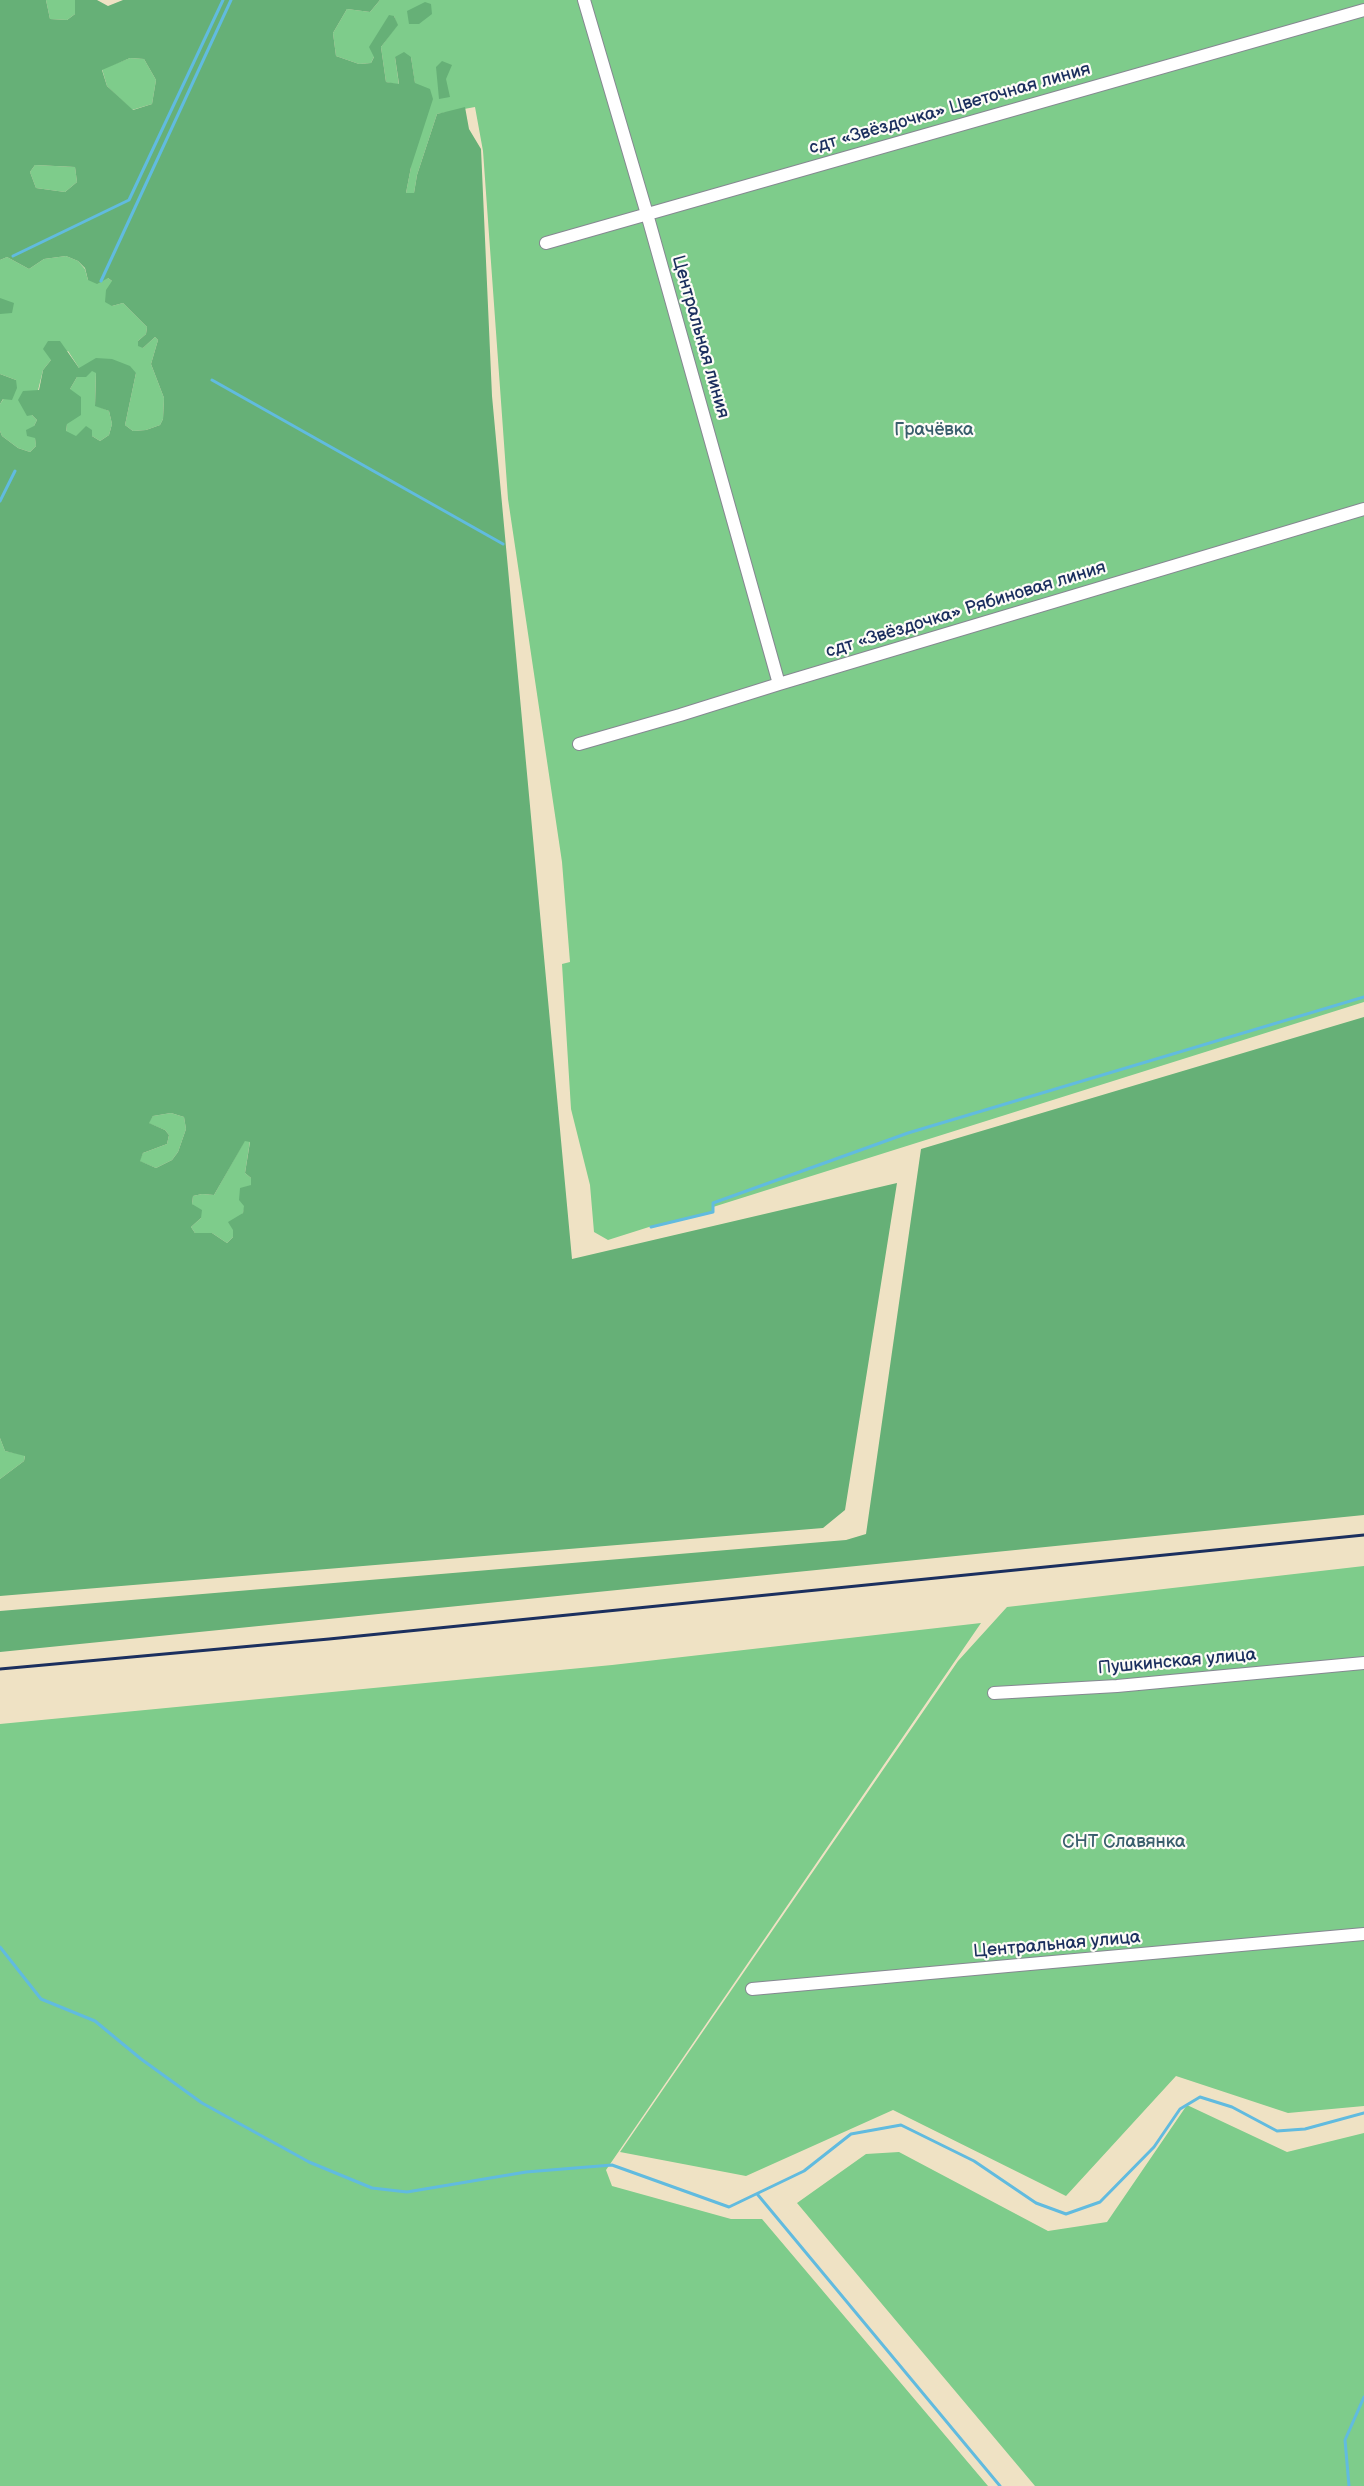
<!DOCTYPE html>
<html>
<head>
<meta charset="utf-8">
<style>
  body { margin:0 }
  canvas { display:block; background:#efe2c4 }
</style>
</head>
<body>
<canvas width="1364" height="2486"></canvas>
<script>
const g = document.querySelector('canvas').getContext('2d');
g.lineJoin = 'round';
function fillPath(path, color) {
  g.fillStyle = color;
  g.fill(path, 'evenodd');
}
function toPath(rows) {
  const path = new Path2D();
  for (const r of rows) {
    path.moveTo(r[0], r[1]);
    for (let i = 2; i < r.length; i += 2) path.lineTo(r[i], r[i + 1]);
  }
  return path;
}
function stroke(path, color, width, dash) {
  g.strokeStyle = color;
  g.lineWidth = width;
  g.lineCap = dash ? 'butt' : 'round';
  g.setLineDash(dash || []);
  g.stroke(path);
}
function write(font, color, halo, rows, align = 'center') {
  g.font = font + ' "Balsamiq Sans",sans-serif';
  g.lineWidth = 4.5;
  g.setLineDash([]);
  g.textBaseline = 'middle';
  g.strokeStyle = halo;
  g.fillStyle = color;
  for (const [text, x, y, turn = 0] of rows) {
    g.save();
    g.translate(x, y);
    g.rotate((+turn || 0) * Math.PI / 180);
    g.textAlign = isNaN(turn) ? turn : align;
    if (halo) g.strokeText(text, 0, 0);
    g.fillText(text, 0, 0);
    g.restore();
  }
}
const green = toPath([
  [46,0,75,0,75,14,67,20,50,19],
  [380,0,1364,0,1364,1002,713,1207,713,1212,649,1227,608,1240,594,1232,590,1185,571,1109,562,964,570,962,562,862,508,499,483,151,475,107,437,114,417,175,414,193,406,193,411,167,415,84,411,57,395,57,399,85,386,82,381,47,397,25,394,16,371,63,359,64,336,56,333,33,347,9,370,12],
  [130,58,144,59,156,80,152,104,132,110,107,86,102,69],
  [35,165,75,167,77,182,65,192,36,188,30,172],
  [66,256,78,261,85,269,88,280,108,278,112,281,112,306,123,303,147,327,146,334,138,341,143,348,155,337,158,340,151,364,164,398,163,419,160,425,146,430,133,431,125,425,136,373,79,368,68,351,51,360,43,370,32,415,37,420,34,426,36,446,30,452,18,448,2,436,0,431,0,404,16,380,0,374,0,260,7,257,29,269,44,259],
  [92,370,96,372,95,405,109,411,112,424,109,435,100,441,92,436,76,437,66,432,70,389,77,377],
  [171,1113,184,1117,186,1129,178,1152,172,1160,156,1168,139,1161,143,1153,167,1144,169,1135,165,1130,148,1123,153,1116],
  [245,1140,250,1141,245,1173,251,1178,251,1185,243,1213,233,1230,233,1237,227,1243,212,1233,195,1233,191,1227,201,1218,192,1204,193,1196,202,1194,214,1195],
  [0,1438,5,1451,25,1455,24,1461,0,1479],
  [1364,1566,1364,2106,1288,2113,1176,2076,1066,2196,893,2110,746,2176,620,2152,958,1661,1007,1607],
  [981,1623,606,2170,612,2186,731,2219,762,2219,988,2486,0,2486,0,1724,612,1665],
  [1187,2105,1287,2152,1364,2133,1364,2486,1035,2486,797,2203,866,2154,899,2152,1048,2231,1107,2222]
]);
const forest = toPath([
  [0,0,46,0,50,19,67,20,75,14,75,0,97,0,108,6,123,0,380,0,370,12,347,9,333,33,336,56,359,64,371,63,374,57,369,47,389,15,394,16,398,25,381,47,386,82,399,84,395,57,404,52,411,57,415,83,430,89,433,99,411,167,406,193,414,193,417,175,437,114,465,107,469,129,481,149,492,396,572,1259,897,1183,845,1510,823,1528,0,1596,0,1479,24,1461,25,1456,5,1451,0,1438,0,431,2,436,18,448,30,452,36,446,35,438,27,436,26,430,34,426,37,420,32,415,27,416,18,400,23,391,39,390,43,370,51,360,43,349,48,341,60,341,79,368,96,358,112,359,130,366,136,373,125,425,133,431,146,430,160,425,163,419,164,398,151,364,158,340,155,337,143,348,138,346,138,341,146,334,147,327,123,303,112,306,105,302,106,290,112,281,108,278,97,284,88,280,85,268,78,261,66,256,44,259,29,269,7,257,0,260],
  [130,58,144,59,156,80,152,104,133,110,107,86,102,70],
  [35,165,75,167,77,182,65,192,36,188,30,172],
  [92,371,96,373,95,406,109,411,112,424,109,435,100,441,92,436,92,430,86,426,76,436,66,431,67,424,81,415,81,397,70,389,77,377,86,377],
  [171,1113,184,1117,186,1129,178,1152,172,1160,156,1168,140,1161,143,1153,167,1144,169,1135,165,1130,149,1123,153,1116],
  [245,1141,250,1142,245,1173,251,1178,251,1185,240,1188,239,1200,244,1206,243,1213,228,1222,233,1230,233,1237,227,1243,212,1233,195,1233,191,1227,201,1218,202,1210,192,1204,193,1196,202,1194,214,1195],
  [425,2,431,4,432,14,419,24,409,24,407,11],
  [442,61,452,65,446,79,450,97,439,99,436,67],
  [0,298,14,303,12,313,0,314],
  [0,374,16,380,17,388,12,400,3,399,0,404],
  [1364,1017,1364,1515,0,1652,0,1611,846,1540,866,1534,921,1149]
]);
const stream = toPath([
  [13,256,129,200,223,0],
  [101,281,231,0],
  [212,380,503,544],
  [0,501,15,471],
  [651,1227,713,1212,713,1203,908,1133,1364,997],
  [0,1947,41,1999,95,2021,141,2059,202,2103,309,2162,372,2188,407,2192,526,2172,612,2165,729,2207,804,2171,851,2134,901,2125,974,2161,1036,2203,1066,2214,1100,2202,1154,2147,1180,2109,1200,2097,1232,2107,1277,2131,1305,2129,1364,2113],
  [758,2195,1000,2486],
  [1349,2486,1345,2440,1364,2397]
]);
const minor = toPath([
  [584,0,647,214,779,684],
  [546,243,1364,10],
  [579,744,680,715,779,684,1364,509],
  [994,1693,1117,1686,1364,1663],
  [752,1989,1364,1934]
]);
const rail = toPath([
  [0,1669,329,1639,1364,1535]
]);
const streetNames = [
  ["сдт «Звёздочка» Цветочная линия",950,109,-16],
  ["Центральная линия",700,337,74],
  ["сдт «Звёздочка» Рябиновая линия",966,610,-17],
  ["Пушкинская улица",1177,1662,-5],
  ["Центральная улица",1057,1945,-5]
];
const parkNames = [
  ["Грачёвка",934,430],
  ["СНТ Славянка",1124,1842]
];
fillPath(green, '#7ecc8b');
fillPath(forest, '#66b077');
stroke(stream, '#61bbdf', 3);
stroke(minor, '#858891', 14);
stroke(minor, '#fff', 12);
stroke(rail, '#1b2f5e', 3);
write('18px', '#1b2f5e', '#fdfcf7', streetNames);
write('18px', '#395e6c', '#fdfcf7', parkNames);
</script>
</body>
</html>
